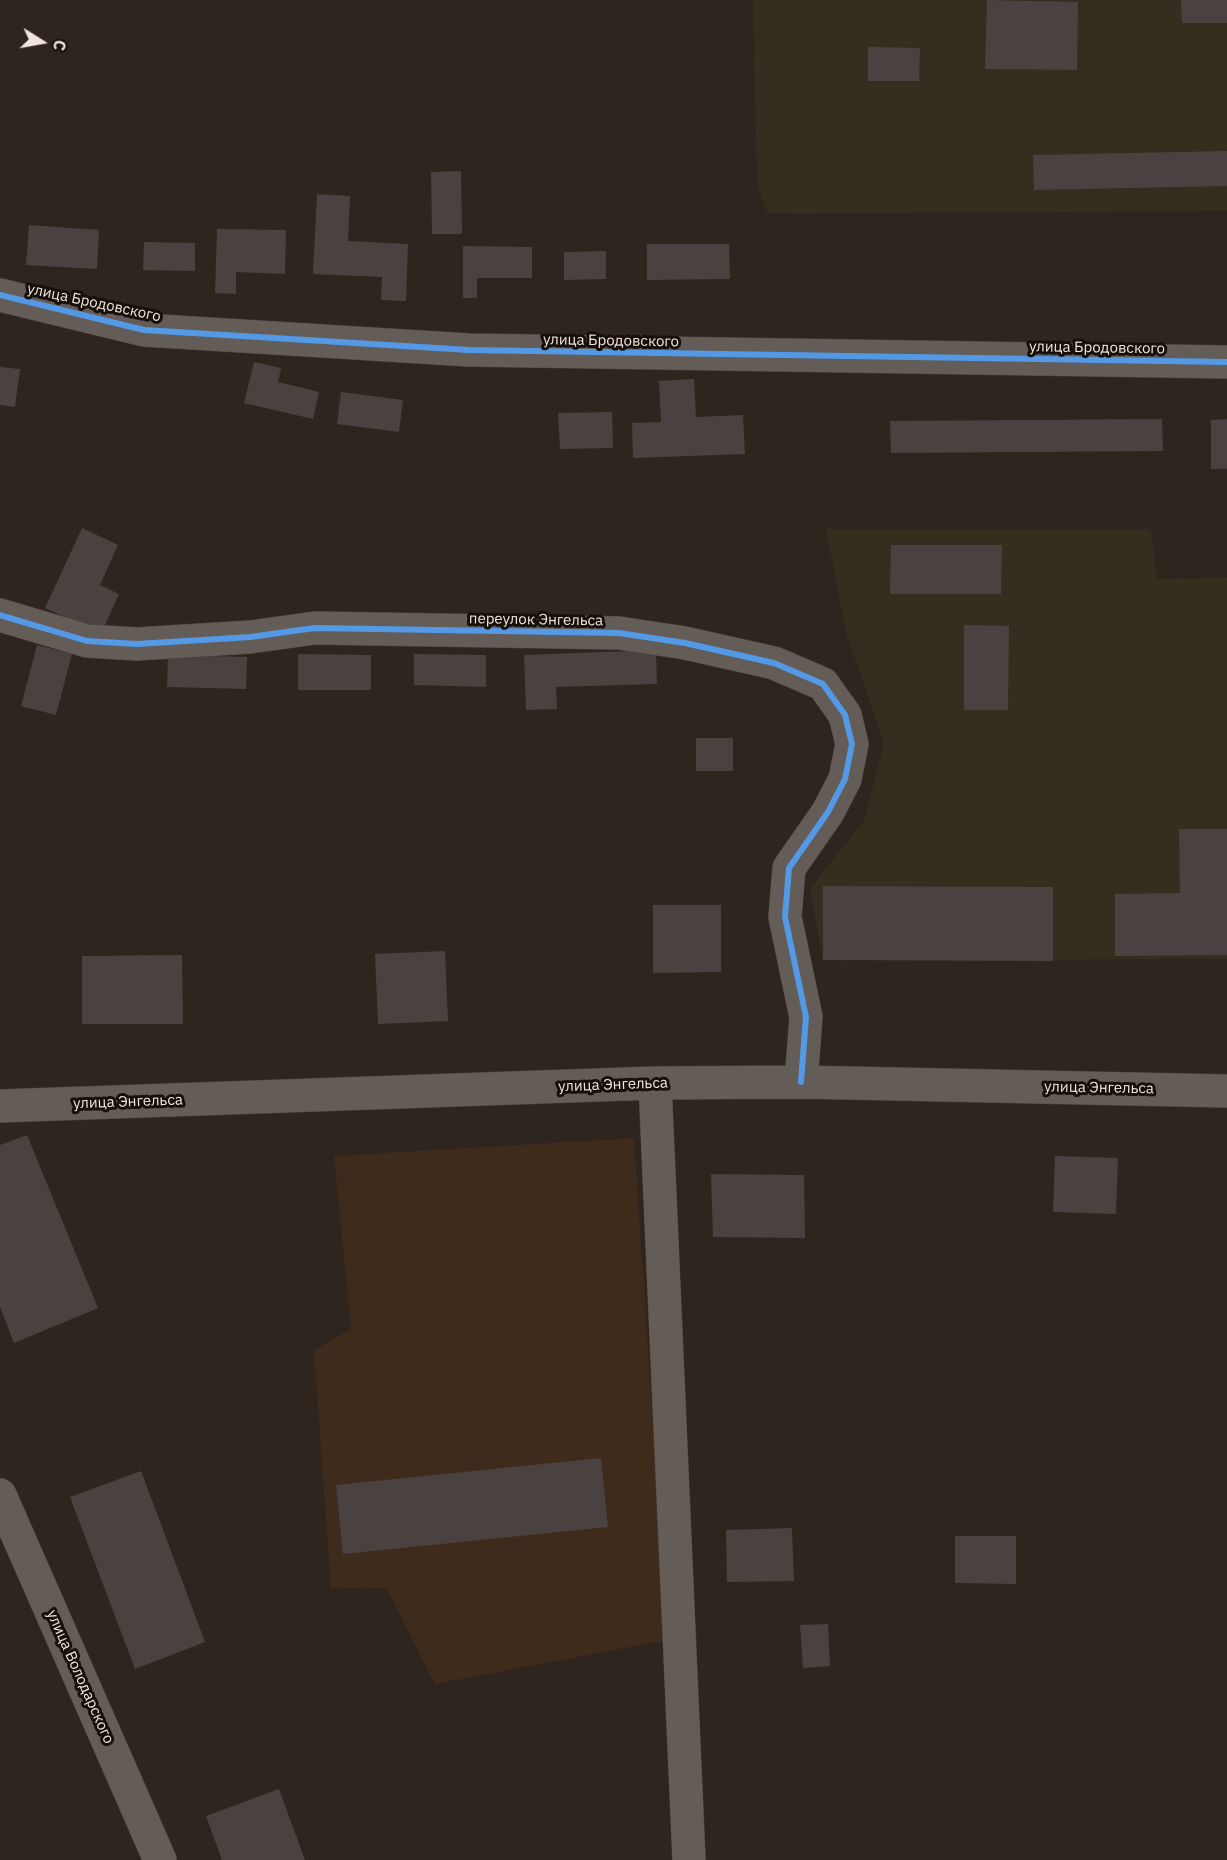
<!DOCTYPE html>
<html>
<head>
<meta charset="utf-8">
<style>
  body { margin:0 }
  #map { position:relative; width:1227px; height:1860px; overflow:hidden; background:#2e251e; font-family:"IBM Plex Sans",sans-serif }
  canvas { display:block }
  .north { position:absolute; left:12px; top:12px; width:60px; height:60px; -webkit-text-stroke:4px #160f0a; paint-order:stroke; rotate:101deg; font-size:16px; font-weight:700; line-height:24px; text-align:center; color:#f0e4dd }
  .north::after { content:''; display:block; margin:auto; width:21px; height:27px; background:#f0e4dd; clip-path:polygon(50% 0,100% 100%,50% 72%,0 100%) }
</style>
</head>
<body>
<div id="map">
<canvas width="1227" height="1860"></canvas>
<div class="north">С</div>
</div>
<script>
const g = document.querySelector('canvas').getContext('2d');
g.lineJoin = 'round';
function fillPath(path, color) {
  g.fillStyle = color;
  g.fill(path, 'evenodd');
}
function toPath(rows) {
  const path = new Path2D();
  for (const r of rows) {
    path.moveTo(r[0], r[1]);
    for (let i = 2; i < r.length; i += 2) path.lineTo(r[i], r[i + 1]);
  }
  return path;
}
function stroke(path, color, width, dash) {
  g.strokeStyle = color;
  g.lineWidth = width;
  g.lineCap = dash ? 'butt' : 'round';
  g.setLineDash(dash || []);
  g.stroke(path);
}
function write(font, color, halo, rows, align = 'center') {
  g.font = font + ' "IBM Plex Sans",sans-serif';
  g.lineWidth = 6;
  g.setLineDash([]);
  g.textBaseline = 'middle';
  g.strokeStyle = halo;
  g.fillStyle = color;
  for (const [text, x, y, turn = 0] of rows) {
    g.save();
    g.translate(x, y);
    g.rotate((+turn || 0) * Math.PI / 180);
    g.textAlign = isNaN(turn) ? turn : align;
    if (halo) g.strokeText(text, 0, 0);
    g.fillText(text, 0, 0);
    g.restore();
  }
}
const industrial = toPath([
  [753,0,1227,0,1227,211,768,214,757,183],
  [826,529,1151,529,1157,579,1227,577,1227,959,823,960,810,888,864,821,884,743,846,633]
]);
const built = toPath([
  [634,1138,667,1640,435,1684,387,1588,331,1589,314,1350,351,1329,334,1156]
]);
const building = toPath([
  [987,0,1078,2,1077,70,985,69],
  [1181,0,1227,0,1227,23,1182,23],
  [868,47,920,48,919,81,868,81],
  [1227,151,1227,186,1034,190,1033,155],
  [461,171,462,234,432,234,431,172],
  [317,194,350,196,348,241,408,244,406,301,381,300,382,277,313,274],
  [29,225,99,230,97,269,26,265],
  [217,229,286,230,285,274,236,272,236,294,215,293],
  [144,242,195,243,195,271,143,270],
  [647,244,729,244,730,279,647,280],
  [463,246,532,247,532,278,477,278,477,298,463,298],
  [606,251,606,279,564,280,564,252],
  [254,362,281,368,278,382,319,392,313,419,244,403],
  [0,367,20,369,15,407,0,405],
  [694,379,696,417,743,415,745,454,633,458,632,423,661,422,659,381],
  [341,392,403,400,399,432,337,424],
  [612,412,613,448,560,449,558,413],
  [1162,419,1163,451,891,453,890,421],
  [1227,419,1227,469,1211,469,1211,420],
  [82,528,118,545,100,585,119,594,101,634,45,608],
  [891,545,1002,545,1001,594,890,594],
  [964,625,1009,626,1008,710,964,710],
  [37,645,72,654,56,715,21,706],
  [656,650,657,684,556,687,557,709,526,710,524,655],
  [298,654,371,655,371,690,298,690],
  [414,654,486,655,486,687,414,685],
  [168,655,247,657,246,689,167,687],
  [696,738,733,738,733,771,696,771],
  [1179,829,1227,829,1227,955,1115,956,1115,894,1180,893],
  [823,886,1053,887,1053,961,823,960],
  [653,905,721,905,721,972,653,973],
  [445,951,448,1021,378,1024,375,954],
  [182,955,183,1024,82,1024,82,956],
  [27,1135,98,1308,14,1343,0,1307,0,1145],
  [1055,1156,1118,1158,1116,1214,1053,1212],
  [711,1174,804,1175,805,1238,713,1237],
  [601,1458,608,1527,343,1554,336,1485],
  [141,1471,205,1642,135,1669,70,1497],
  [792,1528,794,1581,727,1582,726,1530],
  [955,1536,1016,1536,1016,1584,955,1583],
  [828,1624,830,1666,803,1668,800,1625],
  [279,1789,305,1860,222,1860,206,1816]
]);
const minor = toPath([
  [0,295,144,330,469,350,1227,362],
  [0,615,87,641,137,644,250,637,315,628,619,633,685,643,774,663,823,684,845,715,852,744,845,779,828,812,789,868,785,917,806,1017,801,1082],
  [655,1083,689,1860],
  [0,1106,655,1083,801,1082,1227,1091],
  [0,1495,160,1860]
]);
const cycleway = toPath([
  [0,295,144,330,469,350,1227,362],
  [0,615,87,641,137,644,250,637,315,628,619,633,685,643,774,663,823,684,845,715,852,744,845,779,828,812,789,868,785,917,806,1017,801,1082]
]);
const streetNames = [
  ["улица Бродовского",94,303,12],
  ["улица Бродовского",611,341,1],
  ["улица Бродовского",1097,348,1],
  ["переулок Энгельса",536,620,1],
  ["улица Энгельса",613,1085,-2],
  ["улица Энгельса",1099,1088,1],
  ["улица Энгельса",128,1102,-2],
  ["улица Володарского",80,1677,66]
];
fillPath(industrial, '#352d1e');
fillPath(built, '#3f2b1c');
fillPath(building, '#4a4241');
stroke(minor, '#4a423c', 34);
stroke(minor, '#645c57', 33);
stroke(cycleway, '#5399e6', 6);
write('15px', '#f0e4dd', '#160f0a', streetNames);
</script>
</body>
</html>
